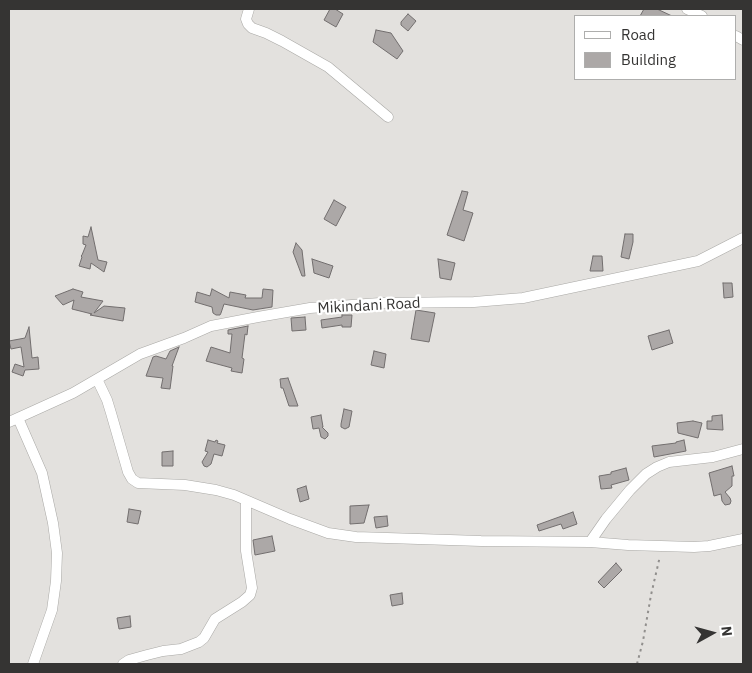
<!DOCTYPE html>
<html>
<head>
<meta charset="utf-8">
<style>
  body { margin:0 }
  #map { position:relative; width:752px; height:673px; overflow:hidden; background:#e3e1de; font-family:"IBM Plex Sans",sans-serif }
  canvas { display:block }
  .frame { position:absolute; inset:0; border:10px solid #353433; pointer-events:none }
  .legend { position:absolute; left:574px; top:15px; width:162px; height:65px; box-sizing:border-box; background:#fff; border:1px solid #aeaead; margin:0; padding:6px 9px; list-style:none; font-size:15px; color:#353433 }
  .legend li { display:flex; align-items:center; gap:10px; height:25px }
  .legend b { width:25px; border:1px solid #aeaead }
  .north { position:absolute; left:687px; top:608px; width:50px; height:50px; -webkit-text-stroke:4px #fff; paint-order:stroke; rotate:83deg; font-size:14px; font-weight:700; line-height:20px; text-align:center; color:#353433 }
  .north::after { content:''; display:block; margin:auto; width:18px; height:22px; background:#353433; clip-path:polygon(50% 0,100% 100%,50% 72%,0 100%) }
</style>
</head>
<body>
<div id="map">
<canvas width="752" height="673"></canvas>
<div class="frame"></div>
<ul class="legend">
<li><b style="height:6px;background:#fff"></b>Road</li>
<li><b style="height:14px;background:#aca8a7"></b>Building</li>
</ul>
<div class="north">N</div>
</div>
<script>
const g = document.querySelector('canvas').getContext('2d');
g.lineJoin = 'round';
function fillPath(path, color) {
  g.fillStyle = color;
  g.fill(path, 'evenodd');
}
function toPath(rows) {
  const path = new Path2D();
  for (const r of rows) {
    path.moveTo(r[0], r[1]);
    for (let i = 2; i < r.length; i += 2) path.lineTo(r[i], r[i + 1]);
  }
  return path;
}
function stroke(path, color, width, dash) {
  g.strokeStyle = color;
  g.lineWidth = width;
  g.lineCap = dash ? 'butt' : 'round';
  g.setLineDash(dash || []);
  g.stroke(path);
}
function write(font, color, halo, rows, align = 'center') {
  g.font = font + ' "IBM Plex Sans",sans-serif';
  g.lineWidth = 4.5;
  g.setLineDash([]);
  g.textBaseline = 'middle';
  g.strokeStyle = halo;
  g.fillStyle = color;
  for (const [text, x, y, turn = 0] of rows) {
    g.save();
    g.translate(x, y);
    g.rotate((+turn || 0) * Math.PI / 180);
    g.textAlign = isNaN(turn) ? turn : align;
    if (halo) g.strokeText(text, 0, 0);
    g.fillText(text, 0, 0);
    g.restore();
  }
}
const building = toPath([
  [330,9,335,9,343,14,336,27,324,20,330,9],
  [644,9,657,9,672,16,640,16,644,9],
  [408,14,416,21,408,31,401,25,401,22,408,14],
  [376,30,391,33,403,51,397,59,373,42,376,30],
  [462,191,468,192,463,210,473,213,464,241,447,235,462,191],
  [334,200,346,207,336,226,324,219,334,200],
  [91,227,98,260,107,262,104,272,91,263,90,269,79,266,82,257,81,256,82,255,86,245,83,244,83,236,88,237,91,227],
  [625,234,633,234,633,242,629,259,621,257,625,234],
  [296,243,302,250,305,276,302,276,293,252,296,243],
  [593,256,602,256,603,271,590,271,593,256],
  [312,259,333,266,329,278,314,273,312,259],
  [438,259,455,263,451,280,440,278,438,259],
  [723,283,732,283,733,297,724,298,723,283],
  [73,289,83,292,81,297,103,301,94,313,104,306,125,308,123,321,90,315,92,314,72,309,74,300,63,305,55,296,73,289],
  [212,289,229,298,230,292,246,295,245,298,262,298,263,289,273,290,272,307,253,310,224,304,221,313,220,315,216,315,213,313,212,307,195,302,197,292,210,296,212,289],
  [416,310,435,313,429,342,411,339,416,310],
  [342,315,352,315,351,327,342,327,342,325,322,328,321,320,342,317,342,315],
  [305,317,306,330,292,331,291,318,305,317],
  [248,326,247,335,245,334,242,358,244,359,242,373,231,371,232,368,206,361,211,347,230,353,232,334,228,334,228,330,248,326],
  [29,327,32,358,38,357,39,369,25,370,23,376,12,372,15,364,24,367,21,347,11,349,9,341,25,338,29,327],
  [669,330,673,343,652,350,648,336,669,330],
  [179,347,172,366,173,366,170,389,161,388,163,378,146,376,153,357,156,356,166,359,170,351,179,347],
  [374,351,386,354,384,368,371,365,374,351],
  [288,378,298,406,289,406,283,388,281,388,280,379,288,378],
  [344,409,352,411,349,427,345,429,341,427,341,424,344,409],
  [321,415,323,427,322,427,328,433,328,436,325,439,321,437,319,428,313,429,311,417,321,415],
  [722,415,723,430,707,429,707,421,712,421,712,416,722,415],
  [693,421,702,423,698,438,678,433,677,423,693,421],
  [208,440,215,442,216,440,218,441,217,443,225,445,222,456,214,454,211,464,207,467,204,466,202,462,208,452,205,451,208,440],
  [684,440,686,451,654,457,652,446,676,443,676,442,684,440],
  [173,451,173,466,162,466,162,452,173,451],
  [732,466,734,476,732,476,732,486,725,492,730,498,731,501,730,504,725,505,722,501,721,494,714,496,709,473,732,466],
  [626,468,629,480,611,485,612,488,601,489,599,476,611,474,611,472,626,468],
  [306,486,309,499,300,502,297,489,306,486],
  [369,505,364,523,350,524,350,506,369,505],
  [129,509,141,511,138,524,127,522,129,509],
  [573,512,577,524,563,529,561,524,539,531,537,525,573,512],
  [387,516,388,526,376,528,374,517,387,516],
  [272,536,275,551,255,555,253,540,272,536],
  [616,563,622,570,604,588,598,582,616,563],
  [402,593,403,604,392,606,390,595,402,593],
  [130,616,131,627,119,629,117,618,130,616]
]);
const path = toPath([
  [637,664,643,641,651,595,660,556]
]);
const minor = toPath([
  [249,9,246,19,248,24,252,28,266,33,282,41,328,67,388,117],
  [687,9,702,16],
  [736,36,743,40],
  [97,379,107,400,111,413,128,472,132,479,138,483,185,485,216,490,234,495,290,519,328,533,356,537,481,541,590,542,628,545,694,547,709,546,743,539],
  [18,418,42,473,53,523,57,553,56,581,52,610,33,664],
  [9,422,73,393,140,354,184,338,211,326,258,317,310,308,380,303,474,302,523,298,698,261,743,238],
  [590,542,606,519,630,490,646,474,657,467,669,462,713,457,743,449],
  [123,664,129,660,147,655,163,651,181,649,199,642,204,638,215,619,242,602,250,595,252,588,246,551,246,501]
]);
const streetNames = [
  ["Mikindani Road",369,306,-3]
];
fillPath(building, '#aca8a7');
stroke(building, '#726e6e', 1);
stroke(minor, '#a9a8a5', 11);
stroke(path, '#918f8d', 2, [2.5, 4]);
stroke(minor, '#fff', 10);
write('15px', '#353433', '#fff', streetNames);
</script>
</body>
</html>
